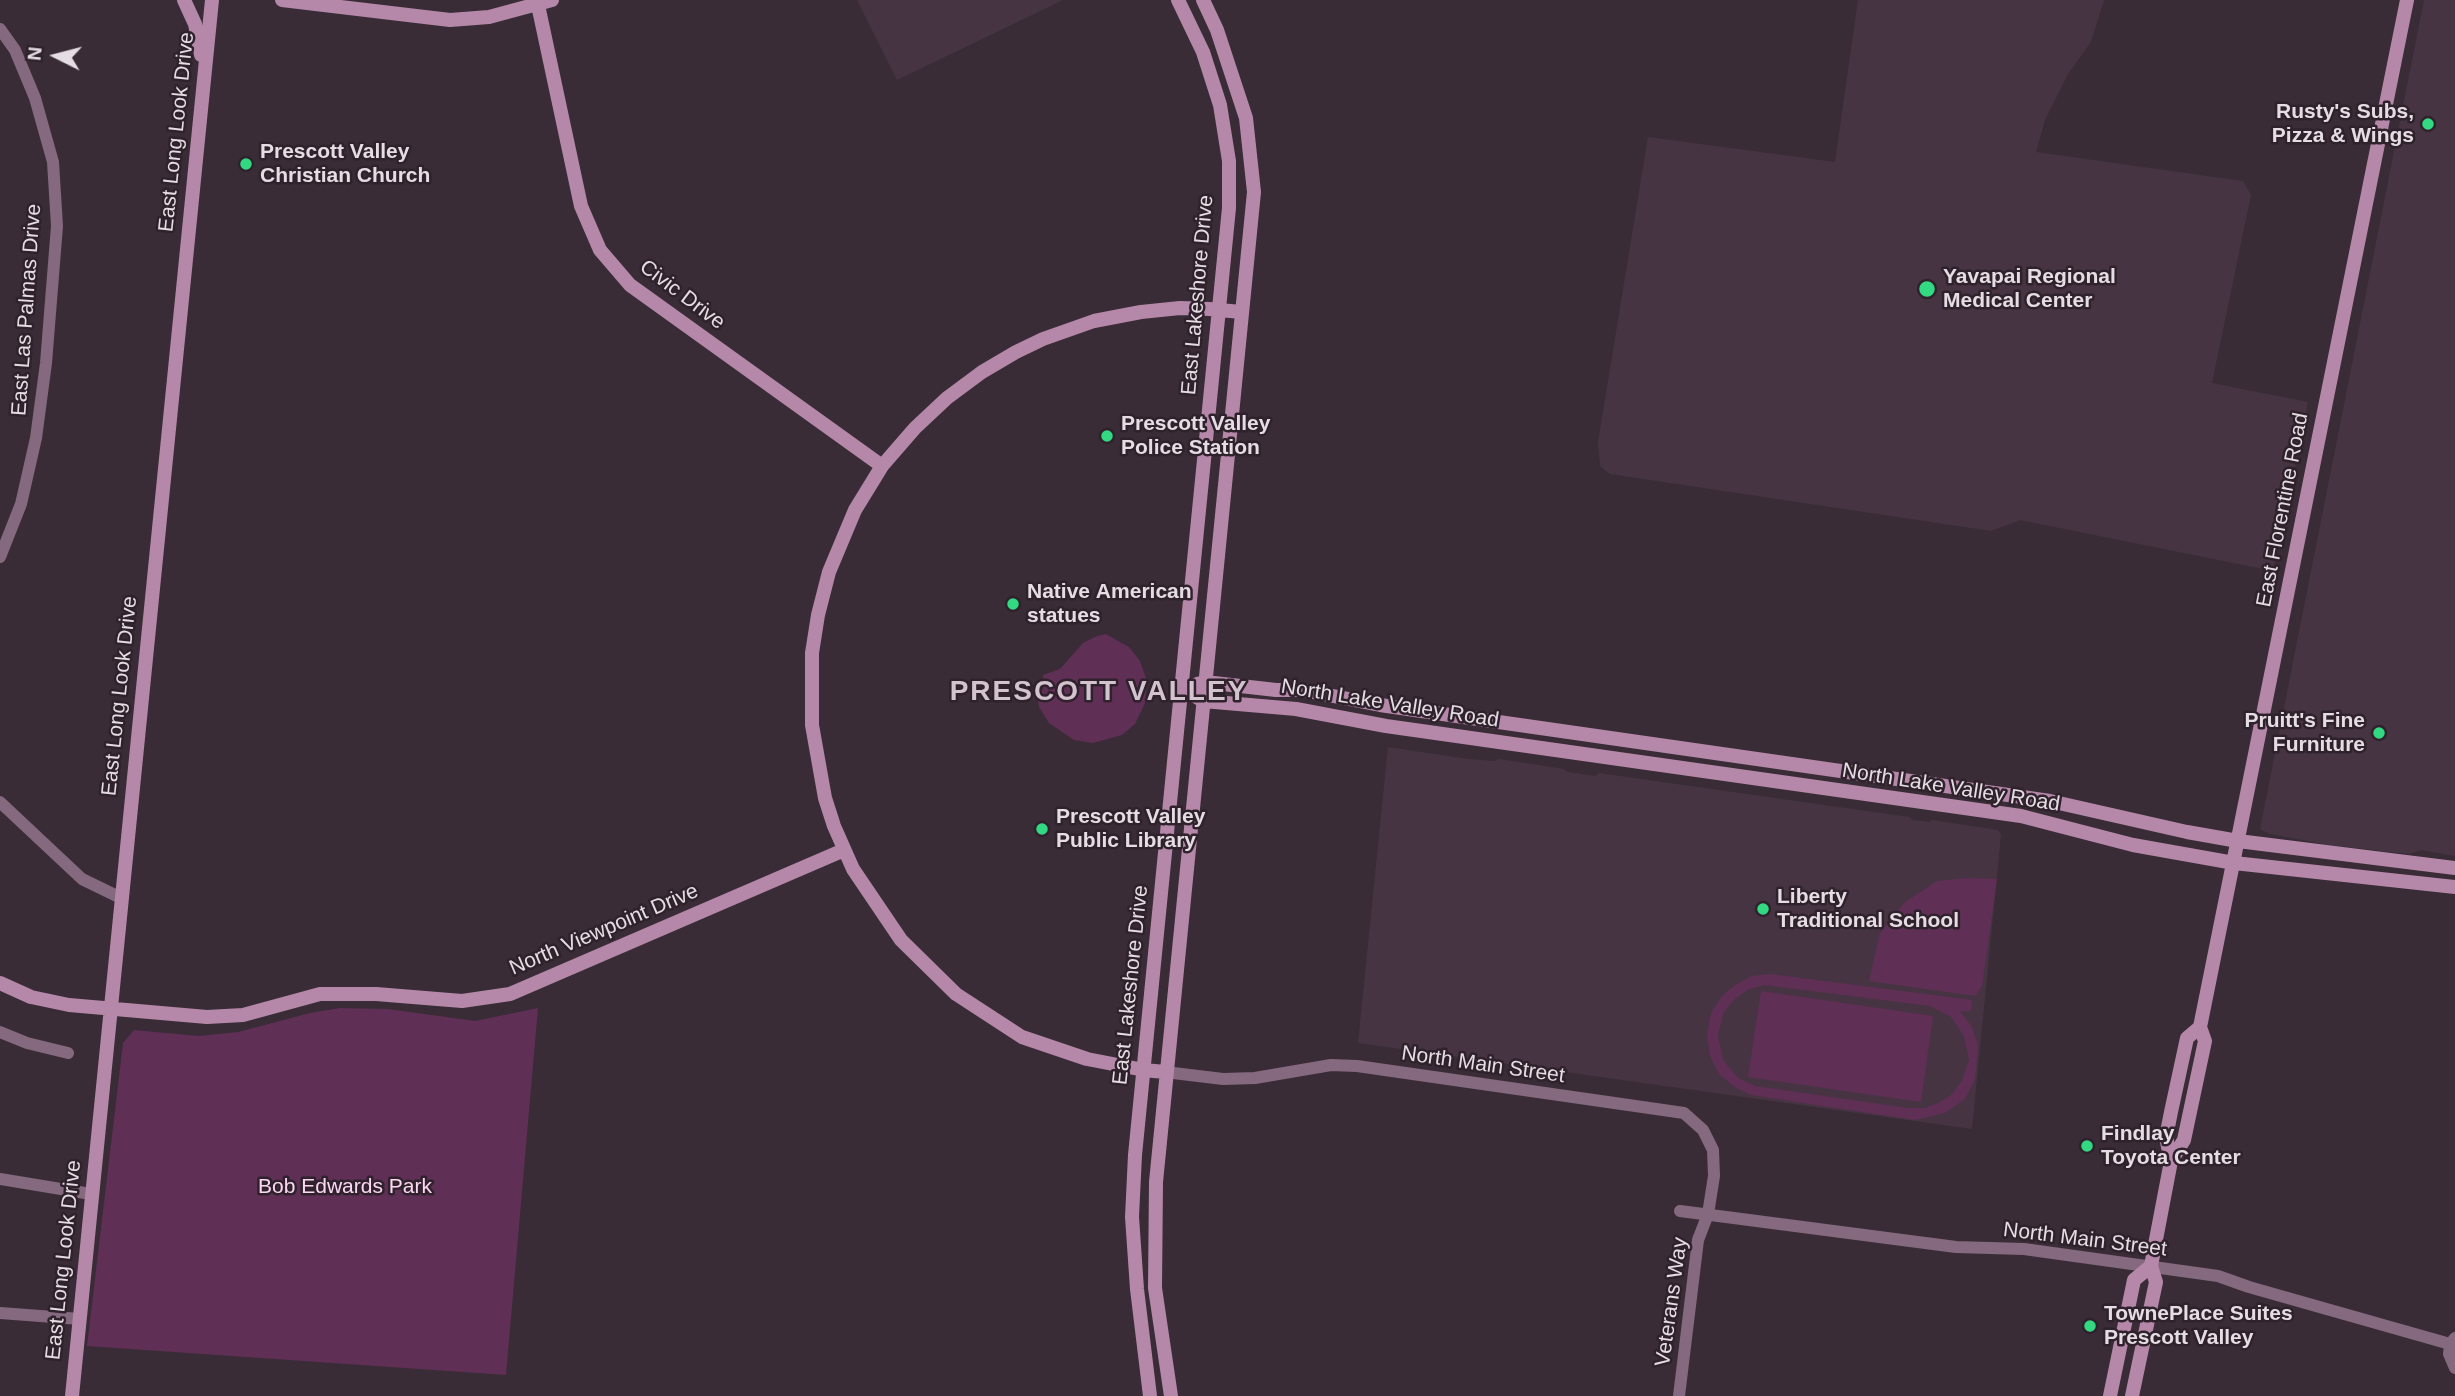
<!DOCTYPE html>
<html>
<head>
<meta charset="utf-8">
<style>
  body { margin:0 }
  #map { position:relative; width:2455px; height:1396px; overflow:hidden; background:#392c36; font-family:Arial,sans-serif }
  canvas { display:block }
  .north { position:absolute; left:21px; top:21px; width:70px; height:70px; -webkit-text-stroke:5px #2f222c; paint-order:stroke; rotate:276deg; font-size:19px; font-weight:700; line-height:28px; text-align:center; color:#e6dde4 }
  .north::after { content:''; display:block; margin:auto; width:24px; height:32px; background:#e6dde4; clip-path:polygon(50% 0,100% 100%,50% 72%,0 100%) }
</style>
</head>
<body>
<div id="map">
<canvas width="2455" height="1396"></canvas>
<div class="north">N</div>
</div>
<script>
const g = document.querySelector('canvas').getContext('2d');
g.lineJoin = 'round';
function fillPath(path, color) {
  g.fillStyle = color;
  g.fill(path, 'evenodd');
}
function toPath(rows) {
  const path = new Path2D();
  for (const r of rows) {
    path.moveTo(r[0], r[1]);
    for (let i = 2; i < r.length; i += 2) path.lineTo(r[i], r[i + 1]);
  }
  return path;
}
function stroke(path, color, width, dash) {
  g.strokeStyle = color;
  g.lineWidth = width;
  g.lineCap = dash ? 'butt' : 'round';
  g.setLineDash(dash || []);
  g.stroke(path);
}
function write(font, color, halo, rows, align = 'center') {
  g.font = font + ' Arial,sans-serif';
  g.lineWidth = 5;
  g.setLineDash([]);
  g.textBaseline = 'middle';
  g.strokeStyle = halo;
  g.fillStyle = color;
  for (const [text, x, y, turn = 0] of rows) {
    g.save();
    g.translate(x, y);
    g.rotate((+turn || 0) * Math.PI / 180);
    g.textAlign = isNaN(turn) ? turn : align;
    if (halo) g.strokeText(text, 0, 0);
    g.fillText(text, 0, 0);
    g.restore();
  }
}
const built = toPath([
  [857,0,1063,0,897,80],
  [1858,0,2104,0,2091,42,2068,74,2045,120,2036,152,2243,181,2251,195,2212,383,2308,402,2273,571,2020,520,1991,531,1610,474,1600,466,1598,442,1648,137,1835,162],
  [2424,0,2455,0,2455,856,2421,850,2409,854,2329,845,2270,834,2260,829],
  [1388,747,1468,759,1494,761,1499,759,1564,769,1568,772,1595,776,1599,773,1909,817,1913,820,1930,822,1932,820,1998,830,2001,835,1972,1129,1358,1043]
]);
const green = toPath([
  [1106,634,1129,647,1140,661,1147,681,1145,703,1135,724,1122,735,1093,743,1074,740,1049,723,1039,707,1036,690,1043,690,1043,675,1060,669,1083,643,1097,636],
  [1968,878,1997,879,1982,986,1975,996,1869,981,1880,933,1904,903,1937,881],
  [1770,974,1972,1000,1971,1011,1960,1011,1972,1027,1978,1046,1975,1079,1965,1099,1945,1113,1915,1120,1751,1095,1736,1088,1719,1074,1710,1056,1707,1034,1711,1013,1722,996,1735,985,1752,976],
  [1764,985,1930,1006,1951,1017,1964,1036,1969,1060,1962,1081,1951,1095,1938,1103,1925,1108,1908,1108,1755,1086,1738,1078,1723,1060,1718,1035,1724,1012,1735,999,1747,990],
  [1761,991,1933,1016,1921,1102,1748,1077],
  [340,1008,388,1009,475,1021,538,1008,506,1375,87,1346,123,1043,134,1030,199,1036,238,1032,310,1013]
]);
const street = toPath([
  [0,29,15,50,35,98,53,162,57,226,46,363,36,438,21,504,0,557],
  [0,802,82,879,121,898],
  [0,1032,27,1043,68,1053],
  [1165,1072,1223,1079,1255,1078,1331,1065,1357,1066,1684,1113,1703,1130,1713,1150,1714,1176,1708,1214,1698,1240,1679,1396],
  [0,1179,91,1194],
  [1680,1211,1956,1247,2024,1249,2218,1276,2249,1287,2450,1344],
  [0,1313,80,1319],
  [2455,1338,2450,1344,2449,1354,2455,1368]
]);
const secondary = toPath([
  [184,0,195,24,201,55],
  [282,0,450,20,489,17,552,0],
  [538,5,581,206,600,250,630,285,882,466],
  [1197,684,1205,682,1276,690,1302,690,1380,705,2050,801,2187,832,2238,841,2455,868],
  [1181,687,1203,701,1296,709,1386,726,2021,816,2133,845,2234,863,2455,887],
  [0,983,31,997,69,1005,207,1017,243,1015,320,994,376,994,462,1001,510,994,844,850],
  [1165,1072,1144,1070,1087,1059,1022,1037,956,994,901,940,853,869,834,826,825,798,812,725,812,653,818,615,829,572,855,510,882,466,915,428,947,398,982,372,1016,352,1043,339,1094,321,1141,312,1180,308,1209,309,1241,312],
  [2171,1161,2166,1137,2171,1112,2187,1038,2200,1027],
  [72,1396,212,0],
  [1150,1396,1137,1289,1132,1217,1135,1155,1229,208,1229,161,1220,105,1203,52,1178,0],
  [1171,1396,1155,1288,1156,1182,1254,192,1246,118,1217,30,1203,0],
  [2110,1396,2134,1280,2151,1266],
  [2132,1396,2156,1282,2151,1266,2154,1250,2171,1161,2184,1140,2205,1041,2200,1027,2407,0]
]);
const markers = [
  [2428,124,7,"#32d882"],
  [246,164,7,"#32d882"],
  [1927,289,9,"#32d882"],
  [1107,436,7,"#32d882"],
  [1013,604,7,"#32d882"],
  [2379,733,7,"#32d882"],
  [1042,829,7,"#32d882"],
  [1763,909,7,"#32d882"],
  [2087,1146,7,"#32d882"],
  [2090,1326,7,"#32d882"]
];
const poiNames = [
  ["Rusty's Subs,",2414,112,"right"],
  ["Pizza & Wings",2414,136,"right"],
  ["Prescott Valley",260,152],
  ["Christian Church",260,176],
  ["Yavapai Regional",1943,277],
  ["Medical Center",1943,301],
  ["Prescott Valley",1121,424],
  ["Police Station",1121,448],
  ["Native American",1027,592],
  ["statues",1027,616],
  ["Pruitt's Fine",2365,721,"right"],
  ["Furniture",2365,745,"right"],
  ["Prescott Valley",1056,817],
  ["Public Library",1056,841],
  ["Liberty",1777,897],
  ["Traditional School",1777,921],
  ["Findlay",2101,1134],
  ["Toyota Center",2101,1158],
  ["TownePlace Suites",2104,1314],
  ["Prescott Valley",2104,1338]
];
const streetNames = [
  ["East Long Look Drive",177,132,-84],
  ["Civic Drive",682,295,37],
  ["East Lakeshore Drive",1198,295,-85],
  ["East Las Palmas Drive",27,310,-86],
  ["East Florentine Road",2283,510,-79],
  ["East Long Look Drive",120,696,-84],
  ["North Lake Valley Road",1390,704,9],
  ["North Lake Valley Road",1951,788,9],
  ["North Viewpoint Drive",604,930,-23],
  ["East Lakeshore Drive",1131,985,-84],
  ["North Main Street",1483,1065,8],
  ["North Main Street",2085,1240,7],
  ["East Long Look Drive",64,1260,-84],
  ["Veterans Way",1672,1302,-82]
];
const parkNames = [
  ["Bob Edwards Park",345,1187]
];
const districtNames = [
  ["PRESCOTT VALLEY",1099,692]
];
fillPath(built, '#473442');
fillPath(green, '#5f2f56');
stroke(street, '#85697e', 12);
stroke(secondary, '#b588aa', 14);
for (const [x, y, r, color] of markers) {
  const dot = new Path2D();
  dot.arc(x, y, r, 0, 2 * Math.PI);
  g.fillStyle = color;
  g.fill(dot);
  stroke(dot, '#2f222c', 2.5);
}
write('bold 21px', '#e6dde4', '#2f222c', poiNames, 'left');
write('21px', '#e6dde4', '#2f222c', streetNames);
write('21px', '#fcd7f2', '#2f222c', parkNames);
g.letterSpacing = '2px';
write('bold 28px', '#d3c3cf', '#2f222c', districtNames);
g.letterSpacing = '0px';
</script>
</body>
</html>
